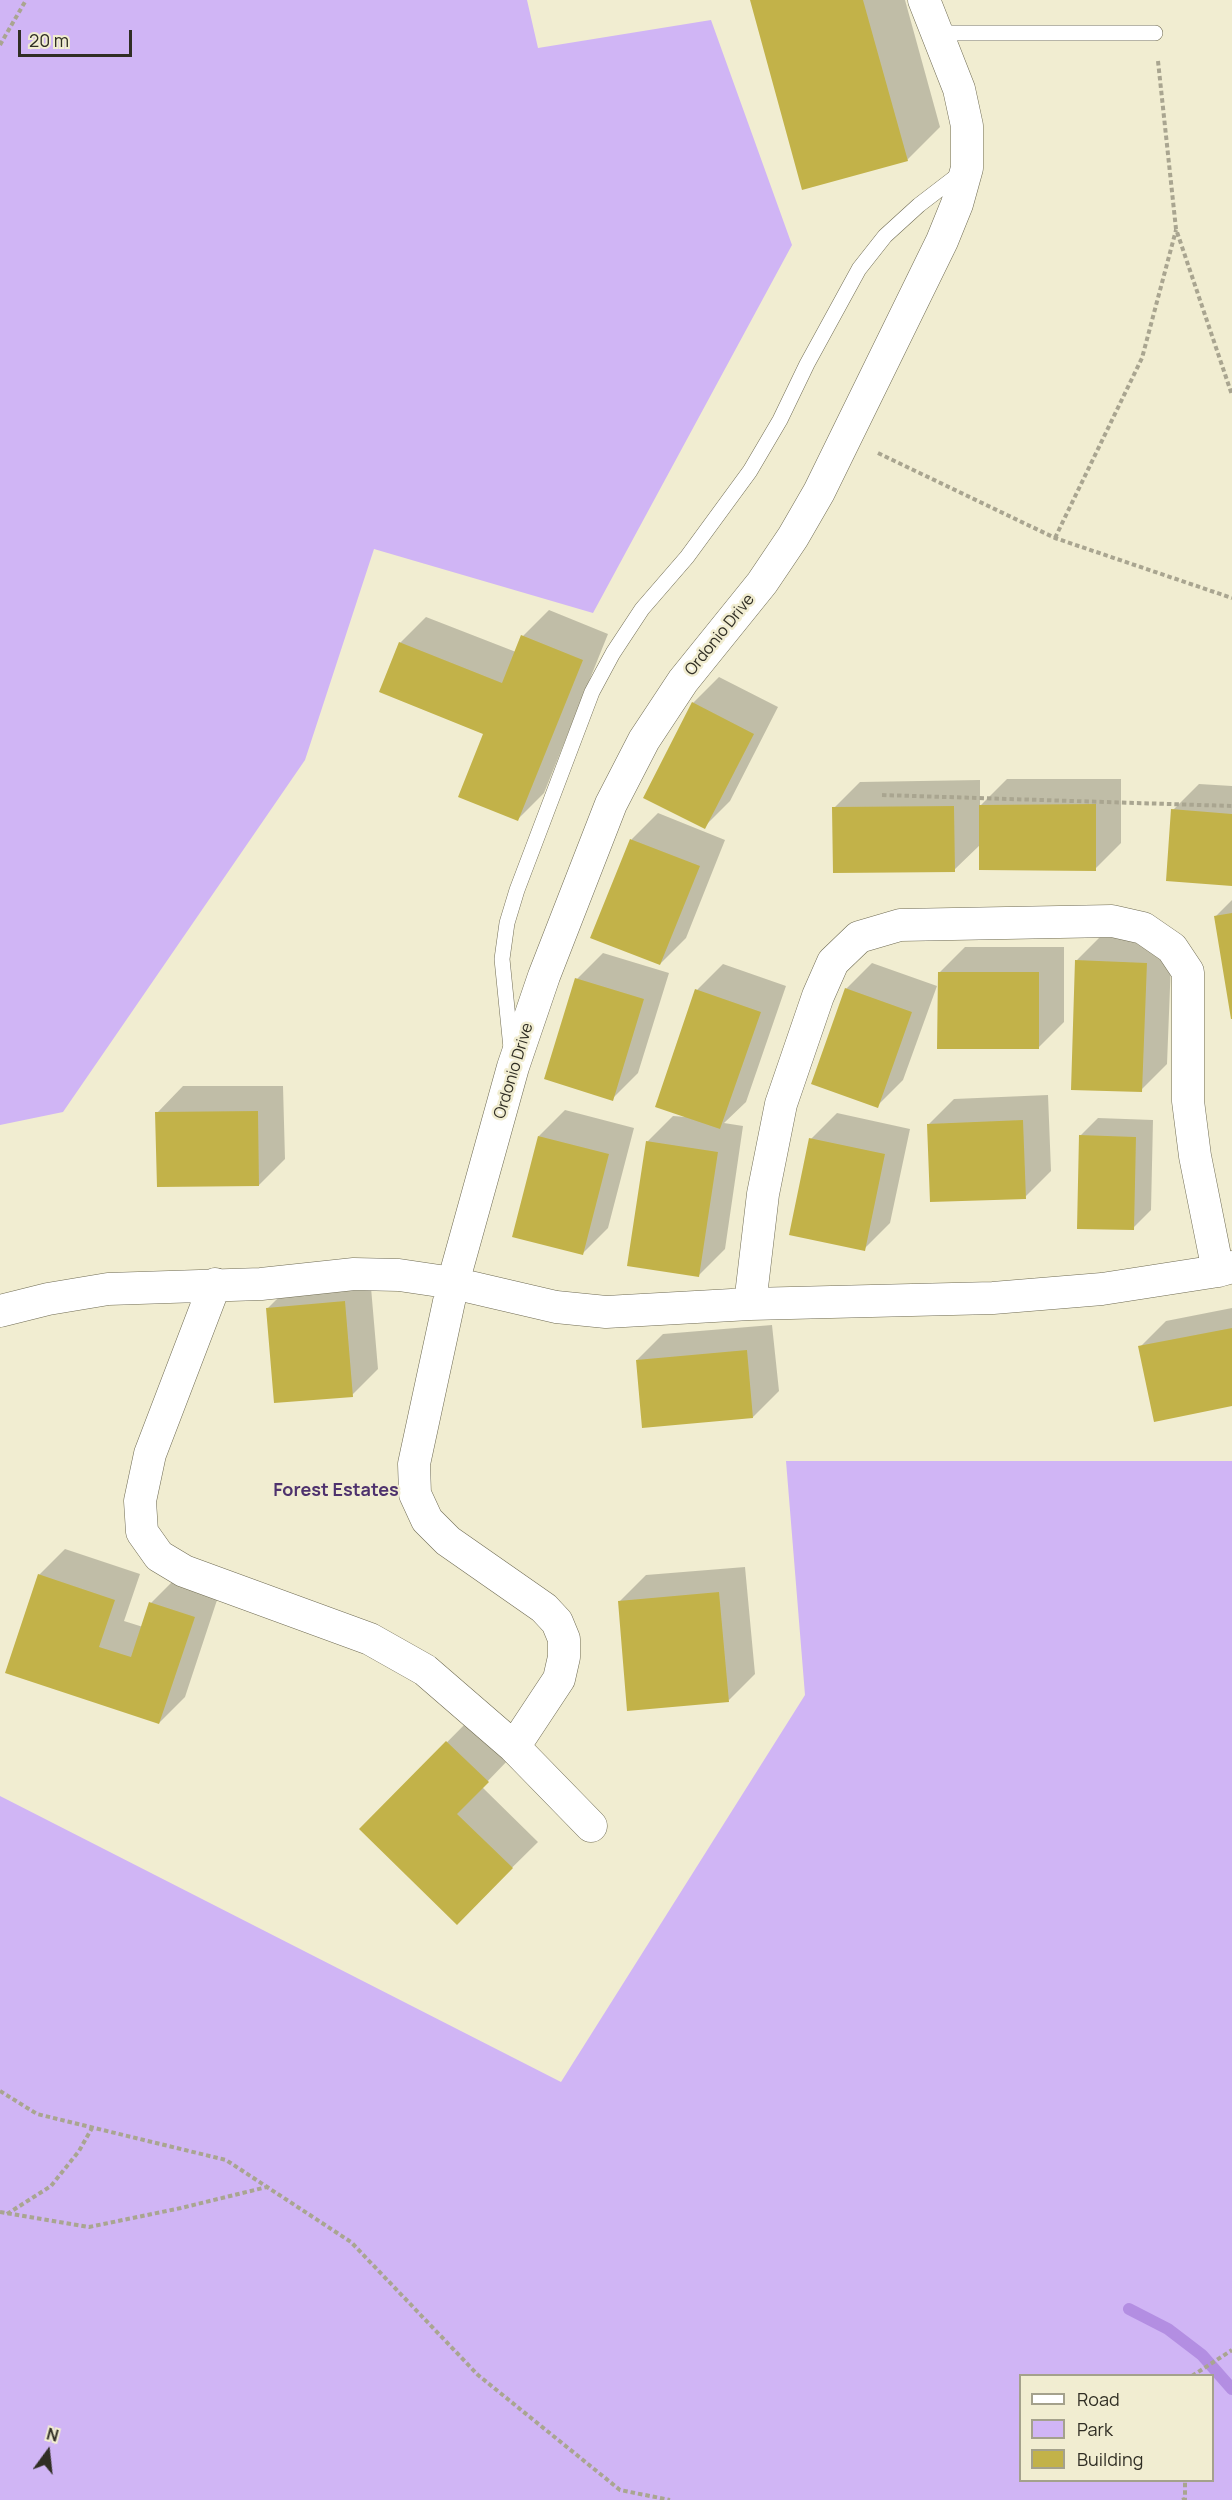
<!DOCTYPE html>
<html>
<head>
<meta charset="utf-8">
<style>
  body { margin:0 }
  #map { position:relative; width:1232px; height:2500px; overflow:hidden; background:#f1edd1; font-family:Manrope,sans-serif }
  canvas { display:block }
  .legend { position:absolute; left:1019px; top:2374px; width:195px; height:108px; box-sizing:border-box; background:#f1edd1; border:2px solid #a4a18c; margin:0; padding:8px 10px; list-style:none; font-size:18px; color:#302e24 }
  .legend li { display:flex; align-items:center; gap:12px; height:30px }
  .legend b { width:30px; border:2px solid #a4a18c }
  .north { position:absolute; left:18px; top:2422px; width:60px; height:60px; -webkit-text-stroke:4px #f1edd1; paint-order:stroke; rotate:15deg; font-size:16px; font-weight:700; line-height:24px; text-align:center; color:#302e24 }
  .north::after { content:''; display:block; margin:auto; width:21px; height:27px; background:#302e24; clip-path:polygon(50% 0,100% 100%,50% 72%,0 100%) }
  .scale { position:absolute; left:18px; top:30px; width:114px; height:27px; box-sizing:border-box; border:3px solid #302e24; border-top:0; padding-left:8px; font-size:18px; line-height:21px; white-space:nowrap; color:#302e24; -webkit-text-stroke:4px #f1edd1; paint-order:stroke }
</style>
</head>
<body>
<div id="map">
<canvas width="1232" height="2500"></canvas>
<ul class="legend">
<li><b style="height:8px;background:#fff"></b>Road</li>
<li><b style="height:16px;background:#d0b5f5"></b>Park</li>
<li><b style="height:16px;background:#c2b249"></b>Building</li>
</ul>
<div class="north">N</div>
<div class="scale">20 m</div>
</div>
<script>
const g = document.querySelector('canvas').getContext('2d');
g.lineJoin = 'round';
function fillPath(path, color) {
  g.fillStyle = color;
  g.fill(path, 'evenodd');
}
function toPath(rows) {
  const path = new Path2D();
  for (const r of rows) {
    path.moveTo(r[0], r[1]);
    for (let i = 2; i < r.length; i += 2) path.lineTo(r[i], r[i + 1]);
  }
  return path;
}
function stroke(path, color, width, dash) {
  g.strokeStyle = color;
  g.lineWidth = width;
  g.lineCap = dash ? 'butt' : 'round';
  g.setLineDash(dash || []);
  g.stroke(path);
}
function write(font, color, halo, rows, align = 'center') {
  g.font = font + ' Manrope,sans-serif';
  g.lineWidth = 5;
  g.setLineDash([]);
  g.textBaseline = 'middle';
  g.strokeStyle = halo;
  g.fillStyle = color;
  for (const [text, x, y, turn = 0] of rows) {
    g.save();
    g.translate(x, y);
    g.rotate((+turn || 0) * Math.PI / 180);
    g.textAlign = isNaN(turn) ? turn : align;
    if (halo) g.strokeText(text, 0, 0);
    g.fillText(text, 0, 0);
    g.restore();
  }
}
const green = toPath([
  [0,0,527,0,538,48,711,20,792,245,593,613,374,549,305,760,63,1112,0,1125],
  [786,1461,1232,1461,1232,2500,0,2500,0,1796,561,2082,805,1695],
  [1020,2376,1212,2376,1212,2480,1020,2480]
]);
const shadow = toPath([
  [752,0,905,0,940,127,907,160],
  [549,610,608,634,544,793,518,819,485,733,400,643,426,617,516,652,523,636],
  [719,677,778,707,730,801,704,827,693,703],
  [1007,779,1121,779,1121,843,1095,869,981,844,954,870,834,808,860,782,980,780,980,806],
  [1199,784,1232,786,1232,884,1173,810],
  [658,813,725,840,686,938,660,964,592,937,632,839],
  [1232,900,1232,1017,1215,917],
  [1103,934,1172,937,1167,1064,1141,1090,1077,960],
  [965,947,1064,947,1064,1022,1038,1048,939,973],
  [603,953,669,973,638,1073,612,1099,577,979],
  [872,963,937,986,903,1080,877,1106,846,989],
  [723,964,786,986,746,1102,724,1123,743,1126,725,1249,699,1275,647,1142,673,1116,686,1117,697,990],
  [183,1086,283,1086,285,1159,259,1185,157,1113],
  [1048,1095,1051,1171,1025,1197,928,1125,954,1099],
  [565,1110,634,1128,608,1228,582,1254,539,1136],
  [837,1113,910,1129,890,1223,864,1249,811,1139],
  [1098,1118,1153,1120,1151,1210,1133,1228,1080,1136],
  [370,1276,378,1369,352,1395,268,1308,294,1282],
  [1232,1308,1232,1405,1140,1347,1166,1321],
  [772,1325,779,1391,753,1417,637,1360,663,1334],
  [65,1549,140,1574,124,1621,143,1627,151,1603,177,1577,220,1591,185,1697,159,1723,39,1575],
  [745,1567,755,1674,729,1700,620,1601,646,1575],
  [473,1716,513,1755,482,1787,538,1842,457,1922,361,1829]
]);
const stream = toPath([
  [1129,2309,1168,2329,1202,2355,1232,2389]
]);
const building = toPath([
  [750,0,863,0,908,161,802,190],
  [521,635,583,660,518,821,458,797,483,734,379,692,399,642,502,683],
  [692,702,754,734,705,829,643,798],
  [1096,804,1096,871,979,870,979,805],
  [954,806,955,872,833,873,832,807],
  [1171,809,1232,814,1232,886,1166,881],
  [630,839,700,866,660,965,590,938],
  [1232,913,1232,1019,1231,1019,1214,916],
  [1075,960,1147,963,1142,1092,1071,1090],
  [938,972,1039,972,1039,1049,937,1049],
  [575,978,644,999,613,1101,544,1079],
  [845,988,912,1012,878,1108,811,1084],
  [695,989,761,1012,720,1129,655,1107],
  [258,1111,259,1186,157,1187,155,1112],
  [1023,1120,1026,1199,930,1202,927,1124],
  [1079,1135,1136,1137,1134,1230,1077,1229],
  [538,1136,609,1154,583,1255,512,1237],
  [809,1138,885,1154,865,1251,789,1235],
  [646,1141,718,1152,699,1277,627,1266],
  [345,1301,353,1397,274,1403,266,1308],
  [1232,1328,1232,1406,1154,1422,1138,1346],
  [747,1350,753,1418,642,1428,636,1360],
  [38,1574,115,1600,99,1647,131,1657,149,1602,195,1617,159,1724,5,1673],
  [719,1592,729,1702,627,1711,618,1601],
  [446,1741,489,1782,457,1814,513,1868,457,1925,359,1829]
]);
const path = toPath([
  [0,45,26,0],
  [1158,61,1176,229,1232,395],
  [878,453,1055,538,1232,598],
  [1055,538,1142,358,1176,230],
  [882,795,1232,806],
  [0,2091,37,2114,226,2160,351,2242,478,2375,620,2490,670,2500],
  [0,2212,89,2227,181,2208,267,2187],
  [7,2214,51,2186,79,2151,92,2128],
  [1192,2376,1232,2350],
  [1182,2500,1185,2499,1185,2480]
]);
const lane = toPath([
  [937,33,1155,33],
  [511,1048,502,959,507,923,517,890,592,692,613,653,642,609,687,557,750,471,780,420,807,364,859,269,885,236,919,205,962,172]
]);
const street = toPath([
  [215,1284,150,1454,140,1501,142,1532,159,1556,184,1571,370,1639,425,1670,514,1747,591,1826],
  [750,1304,763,1194,781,1104,818,996,833,962,859,937,900,925,1112,921,1143,928,1172,948,1188,972,1188,1101,1195,1156,1218,1271],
  [0,1311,48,1299,108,1289,261,1284,354,1274,399,1275,453,1283,556,1307,606,1312,750,1304,993,1298,1102,1289,1218,1271,1232,1267],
  [514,1747,559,1679,564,1657,564,1639,557,1622,544,1608,448,1541,427,1520,415,1494,414,1464,453,1283,513,1067,544,976,611,804,644,740,683,681,762,583,793,537,819,492,942,241,957,204,967,168,967,126,959,89,924,0]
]);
const streetNames = [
  ["Ordonio Drive",720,635,-51],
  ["Ordonio Drive",514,1071,-73]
];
const neighbourhoodNames = [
  ["Forest Estates",336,1491]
];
fillPath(green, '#d0b5f5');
fillPath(shadow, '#0003');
stroke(stream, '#b38ee2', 12);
fillPath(building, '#c2b249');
stroke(lane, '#6f6b53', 16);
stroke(street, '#6f6b53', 33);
stroke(path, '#a9a590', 4, [4.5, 3]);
stroke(lane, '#fff', 15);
stroke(street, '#fff', 32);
write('16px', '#302e24', '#f1edd1', streetNames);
write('bold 18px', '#4e326d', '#f1edd1', neighbourhoodNames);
</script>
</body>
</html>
